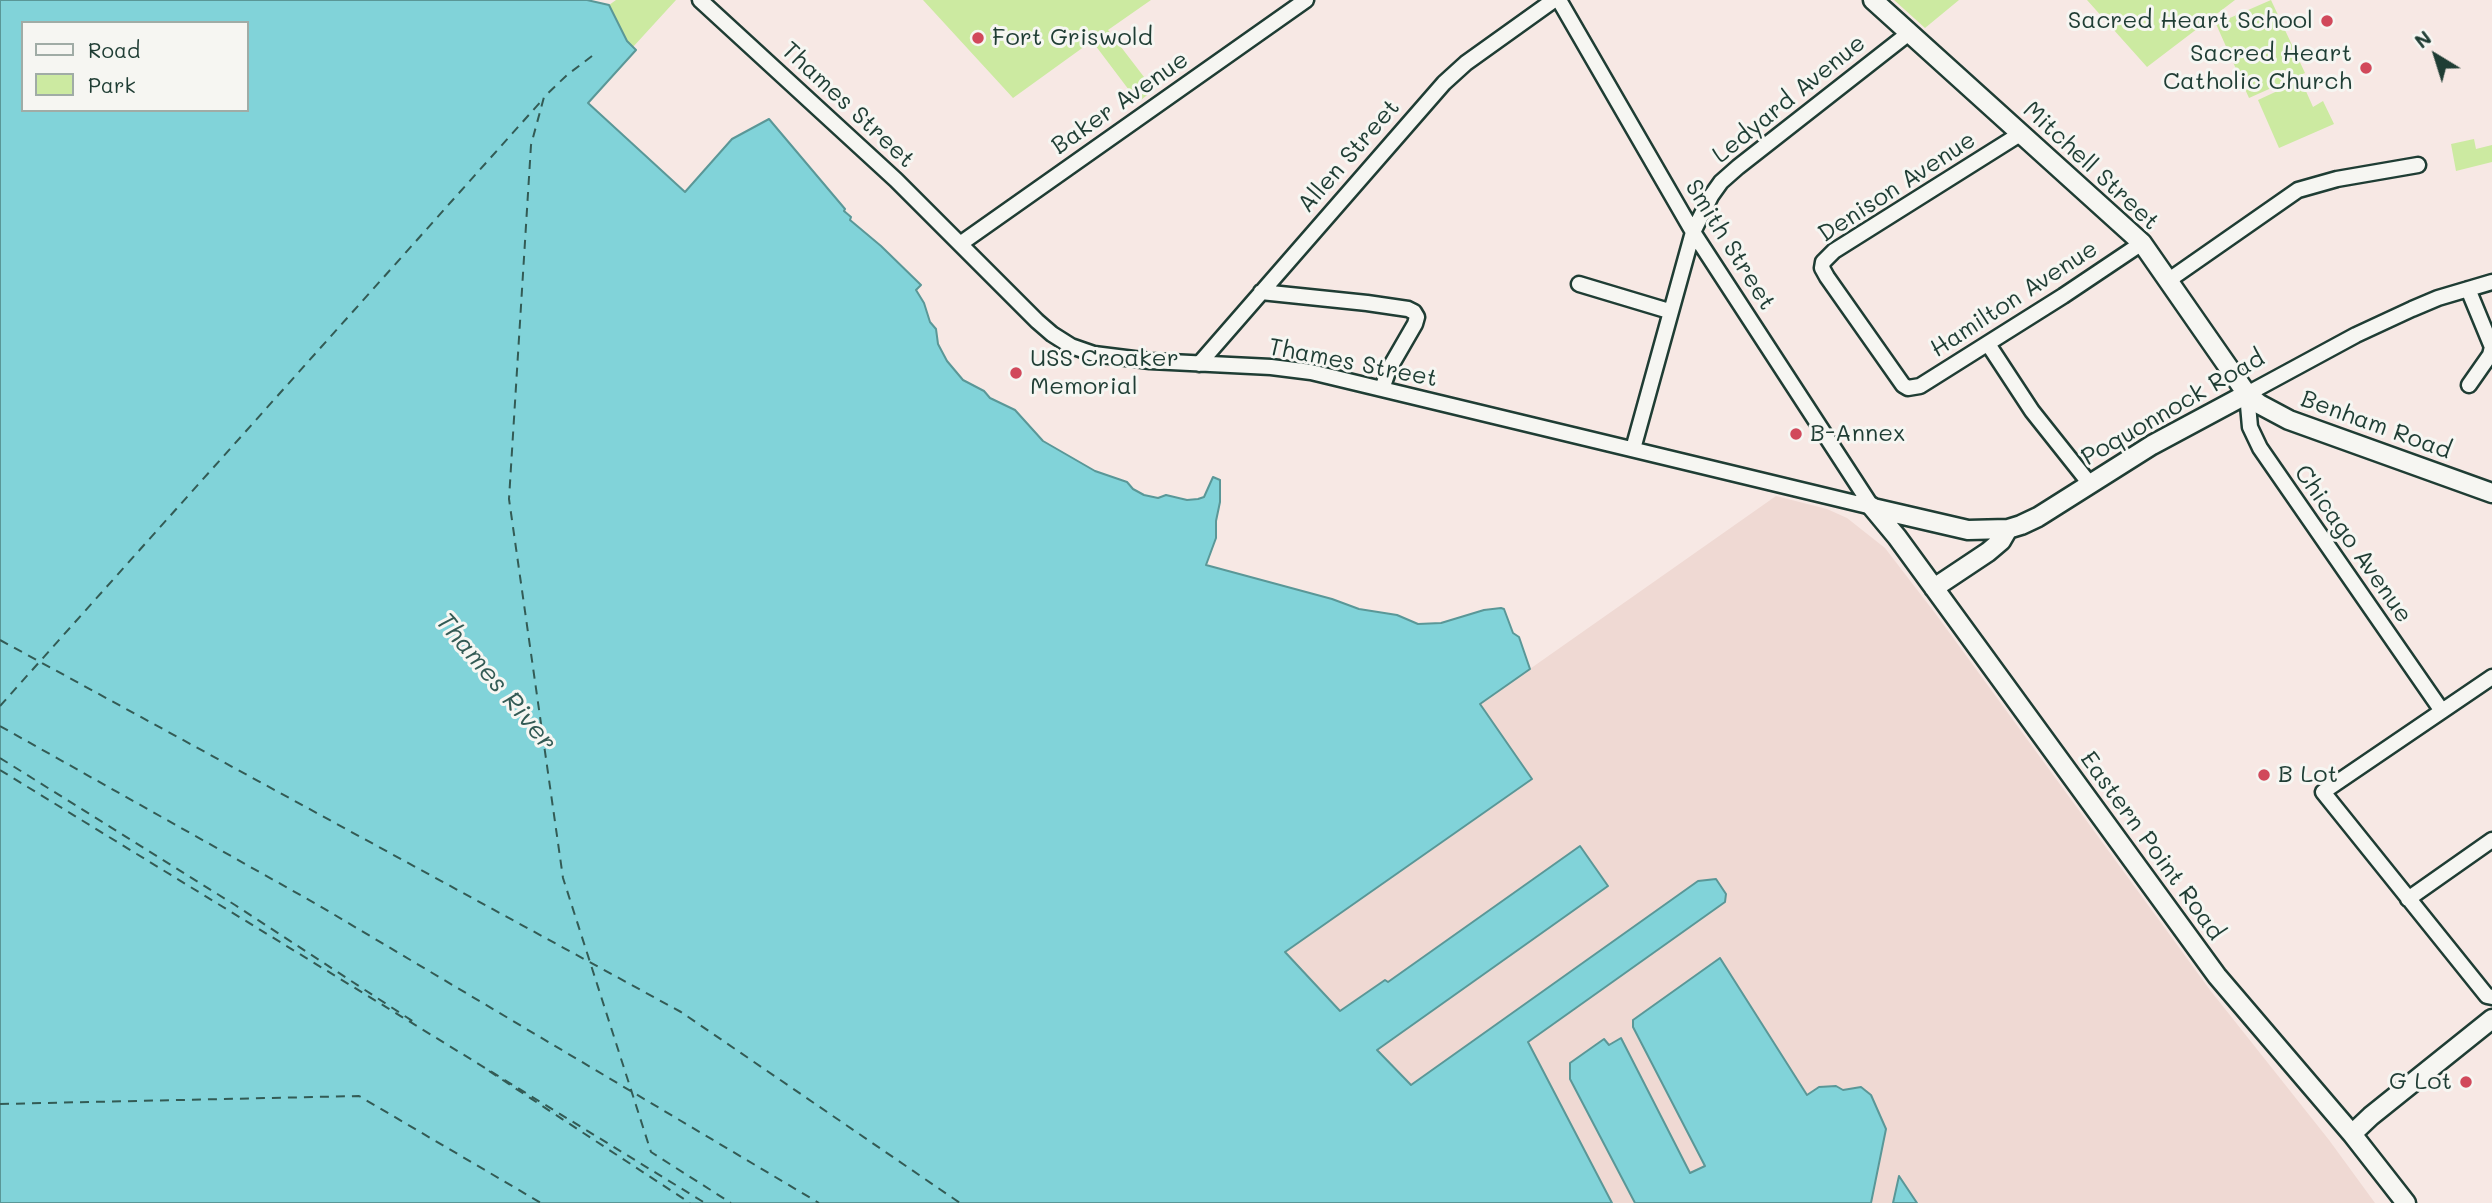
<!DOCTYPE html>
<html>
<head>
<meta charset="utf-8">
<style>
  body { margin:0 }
  #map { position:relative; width:2492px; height:1203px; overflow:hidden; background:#f7e8e4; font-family:Mali,sans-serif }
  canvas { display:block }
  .legend { position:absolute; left:21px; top:21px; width:228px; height:91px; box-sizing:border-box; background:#f6f6f2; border:2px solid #a0aca6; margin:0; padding:9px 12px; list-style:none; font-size:21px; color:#1f3d34 }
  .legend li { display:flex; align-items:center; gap:14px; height:35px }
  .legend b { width:35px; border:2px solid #a0aca6 }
  .north { position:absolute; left:2401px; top:21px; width:70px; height:70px; -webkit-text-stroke:5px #f6f6f2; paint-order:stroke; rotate:322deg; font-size:19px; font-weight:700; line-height:28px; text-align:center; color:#1f3d34 }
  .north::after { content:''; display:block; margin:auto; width:24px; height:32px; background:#1f3d34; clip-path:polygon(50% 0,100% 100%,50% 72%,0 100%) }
</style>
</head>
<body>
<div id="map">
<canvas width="2492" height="1203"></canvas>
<ul class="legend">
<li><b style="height:9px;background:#f6f6f2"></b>Road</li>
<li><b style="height:19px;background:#cceaa1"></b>Park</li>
</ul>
<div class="north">N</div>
</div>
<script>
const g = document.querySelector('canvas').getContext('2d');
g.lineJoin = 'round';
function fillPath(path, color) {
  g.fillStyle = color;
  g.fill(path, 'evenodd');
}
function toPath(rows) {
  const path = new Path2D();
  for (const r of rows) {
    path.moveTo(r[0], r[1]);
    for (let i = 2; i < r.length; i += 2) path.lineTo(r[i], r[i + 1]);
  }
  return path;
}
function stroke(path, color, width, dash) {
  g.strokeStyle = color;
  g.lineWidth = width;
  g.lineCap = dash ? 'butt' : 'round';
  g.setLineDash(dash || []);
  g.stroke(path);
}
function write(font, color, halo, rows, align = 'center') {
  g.font = font + ' Mali,sans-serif';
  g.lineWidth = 6;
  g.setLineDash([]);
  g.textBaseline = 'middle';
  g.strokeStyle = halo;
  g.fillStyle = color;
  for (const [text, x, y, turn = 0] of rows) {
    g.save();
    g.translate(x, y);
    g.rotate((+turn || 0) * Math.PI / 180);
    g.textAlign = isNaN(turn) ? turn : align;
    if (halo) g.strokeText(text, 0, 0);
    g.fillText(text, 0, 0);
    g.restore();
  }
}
const built = toPath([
  [1776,496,1827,509,1847,518,1885,548,1935,613,2210,990,2329,1140,2375,1203,1917,1203,1899,1177,1893,1203,1871,1203,1886,1129,1871,1095,1861,1087,1807,1095,1633,1020,1633,1027,1706,1166,1690,1174,1621,1038,1609,1046,1604,1039,1570,1079,1635,1203,1612,1203,1527,1042,1725,902,1698,881,1411,1085,1377,1050,1608,886,1387,982,1385,980,1340,1011,1285,952,1532,780,1480,704]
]);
const green = toPath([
  [616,0,676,0,633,47,627,41,609,5],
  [923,0,1151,0,1108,30,1154,90,1138,102,1092,41,1013,98],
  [1894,0,1959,0,1925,28],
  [2087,0,2235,0,2147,67],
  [2271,0,2305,73,2249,98,2216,24],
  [2301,80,2313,107,2323,101,2334,124,2279,148,2258,100],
  [2474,139,2476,149,2492,145,2492,162,2456,171,2451,144]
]);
const water = toPath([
  [0,0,587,0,609,5,627,41,636,50,588,103,685,192,732,139,769,119,845,209,844,211,851,217,850,220,881,246,921,285,916,290,924,303,930,322,936,329,938,344,947,361,963,380,984,391,990,398,1015,410,1043,441,1095,471,1127,482,1133,489,1144,495,1158,498,1166,495,1187,500,1198,499,1204,497,1213,477,1220,480,1220,502,1216,521,1216,538,1206,565,1332,599,1359,609,1397,615,1418,624,1441,623,1484,610,1501,608,1504,609,1513,633,1519,637,1530,669,1480,704,1532,779,1285,952,1340,1011,1385,980,1388,982,1580,846,1608,886,1377,1050,1411,1085,1698,881,1716,879,1726,894,1725,902,1528,1042,1612,1203,0,1203,0,0],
  [23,23,247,23,247,110,23,110,23,23],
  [1720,958,1807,1095,1819,1087,1836,1086,1843,1090,1861,1087,1871,1095,1886,1129,1871,1203,1635,1203,1570,1079,1570,1063,1604,1039,1609,1045,1621,1038,1690,1173,1705,1166,1633,1027,1633,1020,1720,958],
  [1899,1176,1917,1203,1893,1203,1899,1176]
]);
const ferry = toPath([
  [592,56,567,75,544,97,531,145,509,499,563,878,651,1152,731,1203],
  [0,640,681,1012,960,1203],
  [0,706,544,98],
  [0,726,318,905,819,1203],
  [0,758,235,905,417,1024],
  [0,770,705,1203],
  [489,1071,690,1203],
  [0,1104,359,1096,541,1203]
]);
const minor = toPath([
  [700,0,896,180,1037,321,1052,334,1071,346,1094,354,1150,361,1271,367,1311,372,1872,507],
  [1559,0,1693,232,1872,507],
  [2020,134,1834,251,1823,262,1822,268,1827,277,1903,385,1908,388,1920,386,2063,296,2142,243],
  [960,244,1306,0],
  [2169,280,2298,190,2337,179,2418,165],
  [1579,284,1669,311],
  [2468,289,2492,347],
  [1261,292,1367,303,1408,309,1414,312,1417,317,1415,324,1389,369,1382,389],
  [1988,344,2032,411,2090,484],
  [1199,364,1444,83,1466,63,1554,0],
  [2469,385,2490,355,2492,347],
  [1633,449,1693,232,1711,196,1721,182,1738,167,1909,33],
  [2492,677,2323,792,2487,996,2492,997],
  [2442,711,2260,448,2250,427,2247,394,2356,335,2412,309,2438,298,2492,282],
  [2408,899,2492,840]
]);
const major = toPath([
  [1873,0,2142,243,2247,394,2259,404,2289,420,2492,493],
  [1872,507,1897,537,2217,976,2352,1134,2406,1203],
  [1873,508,1968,530,2008,529,2021,525,2038,517,2152,445,2247,394],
  [1934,588,1988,552,2001,541,2008,529],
  [2352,1134,2371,1116,2492,1019]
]);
const markers = [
  [2327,21,7,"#d1495b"],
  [978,38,7,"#d1495b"],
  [2366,68,7,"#d1495b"],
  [1016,373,7,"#d1495b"],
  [1796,434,7,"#d1495b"],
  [2264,775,7,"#d1495b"],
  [2466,1082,7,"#d1495b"]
];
const poiNames = [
  ["Sacred Heart School",2313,21,"right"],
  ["Fort Griswold",992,38],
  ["Sacred Heart",2352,54,"right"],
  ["Catholic Church",2352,82,"right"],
  ["USS Croaker",1030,359],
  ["Memorial",1030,387],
  ["B-Annex",1810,434],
  ["B Lot",2278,775],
  ["G Lot",2452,1082,"right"]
];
const streetNames = [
  ["Ledyard Avenue",1789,99,-39],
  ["Baker Avenue",1120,103,-35],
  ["Thames Street",848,105,43],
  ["Allen Street",1349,156,-49],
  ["Mitchell Street",2091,166,43],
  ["Denison Avenue",1897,187,-33],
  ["Smith Street",1730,245,58],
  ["Hamilton Avenue",2014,299,-33],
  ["Thames Street",1353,363,11],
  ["Poquonnock Road",2173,408,-30],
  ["Benham Road",2376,425,20],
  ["Chicago Avenue",2353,544,55],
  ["Eastern Point Road",2152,846,54]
];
const waterNames = [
  ["Thames River",496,682,50]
];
fillPath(built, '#efd9d3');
fillPath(green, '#cceaa1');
fillPath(water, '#81d3d9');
stroke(water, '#5a9797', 2);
stroke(ferry, '#335b55', 2, [9, 7]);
stroke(minor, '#1f3d34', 19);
stroke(major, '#1f3d34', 23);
stroke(minor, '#f6f6f2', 14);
stroke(major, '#f6f6f2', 18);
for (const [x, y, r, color] of markers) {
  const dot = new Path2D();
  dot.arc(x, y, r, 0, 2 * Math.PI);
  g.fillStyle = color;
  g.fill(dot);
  stroke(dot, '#f6f6f2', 2.5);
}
write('24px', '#1f3d34', '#f6f6f2', poiNames, 'left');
write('24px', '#1f3d34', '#f6f6f2', streetNames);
write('italic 26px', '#335b55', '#f6f6f2', waterNames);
</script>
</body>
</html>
